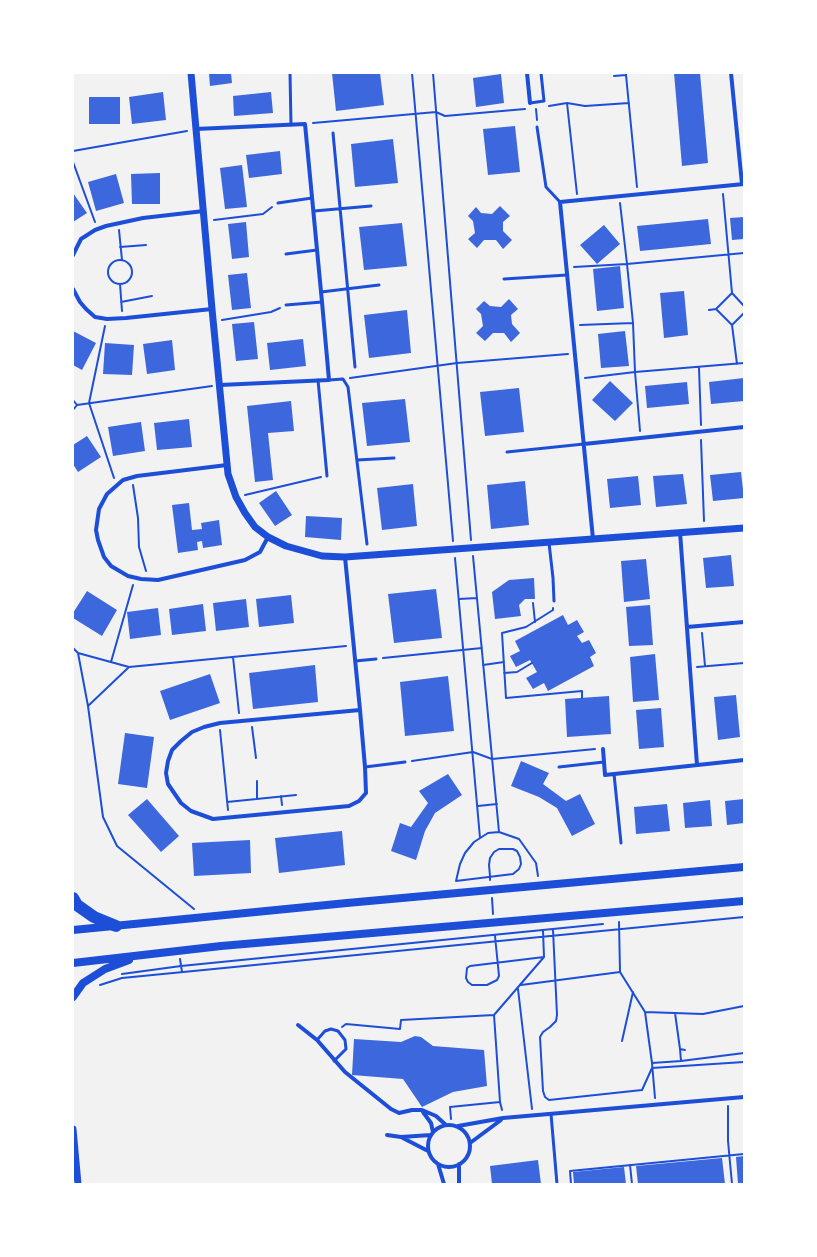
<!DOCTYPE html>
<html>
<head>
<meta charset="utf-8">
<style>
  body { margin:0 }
  #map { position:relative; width:817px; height:1257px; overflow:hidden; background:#f2f2f2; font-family:Figtree,sans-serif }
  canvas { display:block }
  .frame { position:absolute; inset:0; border:74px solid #fff; pointer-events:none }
</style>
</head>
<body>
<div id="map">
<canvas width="817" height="1257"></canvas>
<div class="frame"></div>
</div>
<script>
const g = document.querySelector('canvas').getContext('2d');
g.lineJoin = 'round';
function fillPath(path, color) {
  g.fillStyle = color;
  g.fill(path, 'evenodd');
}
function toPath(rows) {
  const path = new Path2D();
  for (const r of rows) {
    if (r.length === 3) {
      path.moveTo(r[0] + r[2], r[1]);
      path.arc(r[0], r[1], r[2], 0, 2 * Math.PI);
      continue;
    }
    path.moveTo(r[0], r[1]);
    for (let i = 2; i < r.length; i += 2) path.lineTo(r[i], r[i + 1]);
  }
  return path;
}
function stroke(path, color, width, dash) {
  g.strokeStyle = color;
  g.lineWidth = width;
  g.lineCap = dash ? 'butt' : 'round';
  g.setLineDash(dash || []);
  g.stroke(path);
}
const building = toPath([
  [209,73,231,73,232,83,210,86],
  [332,73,380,73,384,105,336,111],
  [674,73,700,73,708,163,682,166],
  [501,74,504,103,476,107,473,78],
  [163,92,166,120,132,124,129,97],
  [271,92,273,113,234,116,233,96],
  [89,97,120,97,120,124,89,124],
  [515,126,520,172,488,175,483,129],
  [393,139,398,183,355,187,351,144],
  [280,151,282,174,249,178,246,155],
  [242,165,247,207,225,209,220,168],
  [160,173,160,204,132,204,131,174],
  [116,174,124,203,96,211,88,182],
  [73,193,87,213,73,222],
  [500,206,510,216,503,222,503,231,512,240,503,249,496,240,484,240,477,248,468,239,475,233,473,221,468,216,476,207,481,213,492,214],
  [744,217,744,239,732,240,730,218],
  [708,219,711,244,640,251,637,226],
  [246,222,249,257,232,259,228,224],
  [402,223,407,266,364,270,359,227],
  [604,225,620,244,597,264,580,245],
  [620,266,624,308,597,311,593,269],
  [247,273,251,308,232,310,228,275],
  [684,291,688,335,664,338,660,293],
  [509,299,518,309,511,315,512,324,520,333,511,342,504,333,493,333,485,341,476,333,483,326,481,314,476,309,484,301,490,306,501,307],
  [407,310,411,353,369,358,364,315],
  [254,322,258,359,236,361,232,324],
  [73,331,96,343,82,370,73,365],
  [625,331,629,366,601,368,598,334],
  [303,339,306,366,270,370,267,343],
  [172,340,175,370,147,374,143,344],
  [105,343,134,345,132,375,103,374],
  [744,378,744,401,711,404,709,382],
  [610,381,633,403,615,421,592,400],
  [687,382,689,404,647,408,645,386],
  [519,388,524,432,485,436,480,392],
  [405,399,410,442,367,446,362,403],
  [291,401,294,431,268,433,273,480,255,482,247,406],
  [189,419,192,447,157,450,154,423],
  [141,422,145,451,113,456,108,427],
  [87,436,101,457,78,472,73,464,73,445],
  [741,472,744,498,713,501,710,475],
  [683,474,687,504,656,507,653,476],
  [638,476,641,505,610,508,607,479],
  [525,481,529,525,491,529,487,485],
  [413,484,417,526,382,530,377,488],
  [276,491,292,515,275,526,259,503],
  [189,503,192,530,202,529,201,523,219,520,222,545,203,548,202,541,197,542,198,550,178,553,172,505],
  [306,516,342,518,341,540,305,537],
  [731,555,734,586,706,588,703,558],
  [646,559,650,599,624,602,621,561],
  [534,578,535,599,525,599,519,605,521,616,495,619,492,592,509,580],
  [436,589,442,638,394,643,388,594],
  [87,591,117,610,102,636,73,618,73,613],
  [291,595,294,623,259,627,256,599],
  [246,599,249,627,216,631,213,603],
  [203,604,206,631,172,635,169,609],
  [650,605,653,645,629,646,626,607],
  [158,608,161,635,130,639,127,612],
  [563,615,568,625,577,620,584,632,577,636,582,643,589,640,596,653,590,657,594,666,548,691,544,683,533,689,526,678,537,672,530,660,516,667,510,656,520,651,515,641],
  [655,654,659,700,633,702,630,657],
  [315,665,318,702,253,709,249,673],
  [210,674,220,703,170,720,160,691],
  [448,676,454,731,405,736,400,682],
  [736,695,740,737,718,740,714,697],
  [609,696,611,734,567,737,565,699],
  [661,708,664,747,639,749,636,710],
  [125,733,154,737,147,788,118,784],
  [521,761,549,773,543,784,566,801,580,794,595,824,572,836,557,808,539,797,511,786],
  [448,774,462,795,435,813,425,831,416,860,391,851,400,823,411,827,428,803,419,791],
  [147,799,179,836,161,852,128,815],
  [744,799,744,823,727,825,725,801],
  [710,800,712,826,685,828,683,803],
  [667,804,670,831,636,834,634,807],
  [342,831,345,865,279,873,275,838],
  [250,840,251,873,194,876,192,843],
  [415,1036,421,1037,433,1046,484,1050,487,1086,453,1092,422,1107,403,1079,352,1075,354,1039,401,1042],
  [744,1156,744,1184,738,1184,736,1157],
  [722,1158,725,1184,638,1184,636,1166],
  [538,1160,541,1184,492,1184,490,1166],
  [624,1167,626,1184,574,1184,573,1172]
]);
const path = toPath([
  [412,73,453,541],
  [433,73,471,540],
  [626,75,637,187],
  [614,76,626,75,626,73],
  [567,103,577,194],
  [549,106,567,103,585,106,629,103],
  [536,109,537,120],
  [313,123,436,112,445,116,525,109],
  [73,151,187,131],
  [73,162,95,222],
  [723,194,732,293,744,306],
  [214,220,263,214,272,207],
  [119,230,122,260],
  [120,247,146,245],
  [744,253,627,264,633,323,635,372,744,363],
  [120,272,12],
  [574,267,627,264,620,203],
  [120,284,122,311],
  [732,293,716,309,732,325,737,364],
  [121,302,152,296],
  [709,310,716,309],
  [222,320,271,312,280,308],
  [580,325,633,323],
  [732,325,744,313],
  [105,326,89,403,114,478],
  [699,368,701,425],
  [350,378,457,363,568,354],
  [585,378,635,372,640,431],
  [73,400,77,405],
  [73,410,77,405,212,386],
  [701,440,704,521],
  [133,485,138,518,139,547,146,571],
  [245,495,321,477],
  [473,556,499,832],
  [455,558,480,838],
  [459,599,477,598],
  [533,603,535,622],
  [553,608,553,610,526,627,502,633,506,698,582,691,582,698],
  [702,633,705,666],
  [73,648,78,653],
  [233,657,239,713],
  [383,658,482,648],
  [111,662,133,585],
  [483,665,504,662],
  [697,667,744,663],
  [504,673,517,672,532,663],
  [88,706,129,667],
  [252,727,256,758],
  [220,730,228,810],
  [412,761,473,752,492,759,595,749],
  [281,796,282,805],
  [257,799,257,781],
  [227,802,296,795],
  [478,806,497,804],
  [456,881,513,874,519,869,521,864,520,857,517,851,513,849,499,849,494,852,490,858,489,865,490,876,490,880],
  [456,881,460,864,465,853,474,842,488,833,499,832,519,839,536,863,538,876],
  [492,898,493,914],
  [194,909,117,846,103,817,88,706,78,653,129,667,346,646],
  [619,922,620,972,645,1012,652,1063],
  [553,930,557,1015,556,1021,550,1027,543,1032,540,1037,543,1091,545,1097,549,1100,642,1090,652,1068,744,1062],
  [495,936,499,976,497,980,487,985,472,985,468,982,466,978,467,968,470,966,544,957],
  [180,959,182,972],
  [122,974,181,966,603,924],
  [100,985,122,978,744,917],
  [521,985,620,972],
  [518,989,532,1109],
  [645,1012,703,1014,744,1006],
  [675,1013,680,1049],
  [342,1027,346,1024,400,1029,401,1020,494,1015],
  [622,1041,633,992],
  [681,1061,744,1053],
  [655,1098,652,1063,681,1061,680,1049,685,1050],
  [500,1102,502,1110],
  [728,1106,728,1141,732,1184],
  [451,1119,450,1107,500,1102,494,1015,544,957,543,931],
  [630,1165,632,1184],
  [571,1184,570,1171,744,1154]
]);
const service = toPath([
  [290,73,291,125],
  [530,103,544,101,541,73],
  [537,127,546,187,560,202],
  [333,133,355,367],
  [278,203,312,198],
  [314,211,371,206],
  [286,254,317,250],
  [504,279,567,275],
  [321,292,379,285],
  [286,305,322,302],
  [318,380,327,476],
  [329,380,343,379,348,387,367,544],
  [507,452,584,444],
  [357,460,394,458],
  [549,543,553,578,554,601],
  [355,661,376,659],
  [365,767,405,762],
  [559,767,604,762],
  [614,774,621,843],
  [317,1040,325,1031,331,1029,338,1031,345,1040,346,1049,334,1061],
  [551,1114,557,1184]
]);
const minor = toPath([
  [527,73,530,103],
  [731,73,742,184],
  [196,129,305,124,322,302,329,380,220,385],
  [73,255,81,239,95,230,106,226,143,218,204,211],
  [73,289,80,302,86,309,95,317,107,319,126,318,212,309],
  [584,444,744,427],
  [227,465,137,476,123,480,107,494,99,509,96,530,98,540,104,557,111,566,128,576,141,579,158,580,245,560,260,552,268,537],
  [680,532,697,765],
  [593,539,560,202,744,184],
  [345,557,360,710,365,767,366,793,359,801,349,806,213,819,191,811,181,803,168,784,166,773,168,761,172,750,181,741,192,732,204,727,220,723,360,710],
  [687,627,744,622],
  [603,749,605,775,744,760],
  [298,1025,317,1040,345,1072,391,1109,399,1113,412,1110,422,1110,436,1116,446,1125],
  [423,1112,431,1123,433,1132],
  [449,1146,21],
  [458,1126,503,1118,744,1097],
  [387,1135,401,1137,431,1135],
  [401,1137,428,1151],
  [470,1143,501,1120],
  [438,1164,444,1184],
  [459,1184,459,1164]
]);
const tertiary = toPath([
  [191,73,212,309,228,474,236,497,245,513,255,527,268,537,286,546,322,556,345,557,744,528],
  [73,1129,78,1184]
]);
const secondary = toPath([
  [73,930,347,903,744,867],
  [73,963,221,946,744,901],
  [73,997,83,983,105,969,129,960]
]);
const motorway = toPath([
  [73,898,77,905,84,910,94,917,116,926]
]);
fillPath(building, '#3d67dc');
stroke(path, '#1d4ed8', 2);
stroke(service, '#1d4ed8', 3);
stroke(minor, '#1d4ed8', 4);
stroke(tertiary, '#1d4ed8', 7);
stroke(secondary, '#1d4ed8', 8);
stroke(motorway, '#1d4ed8', 12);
</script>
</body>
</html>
